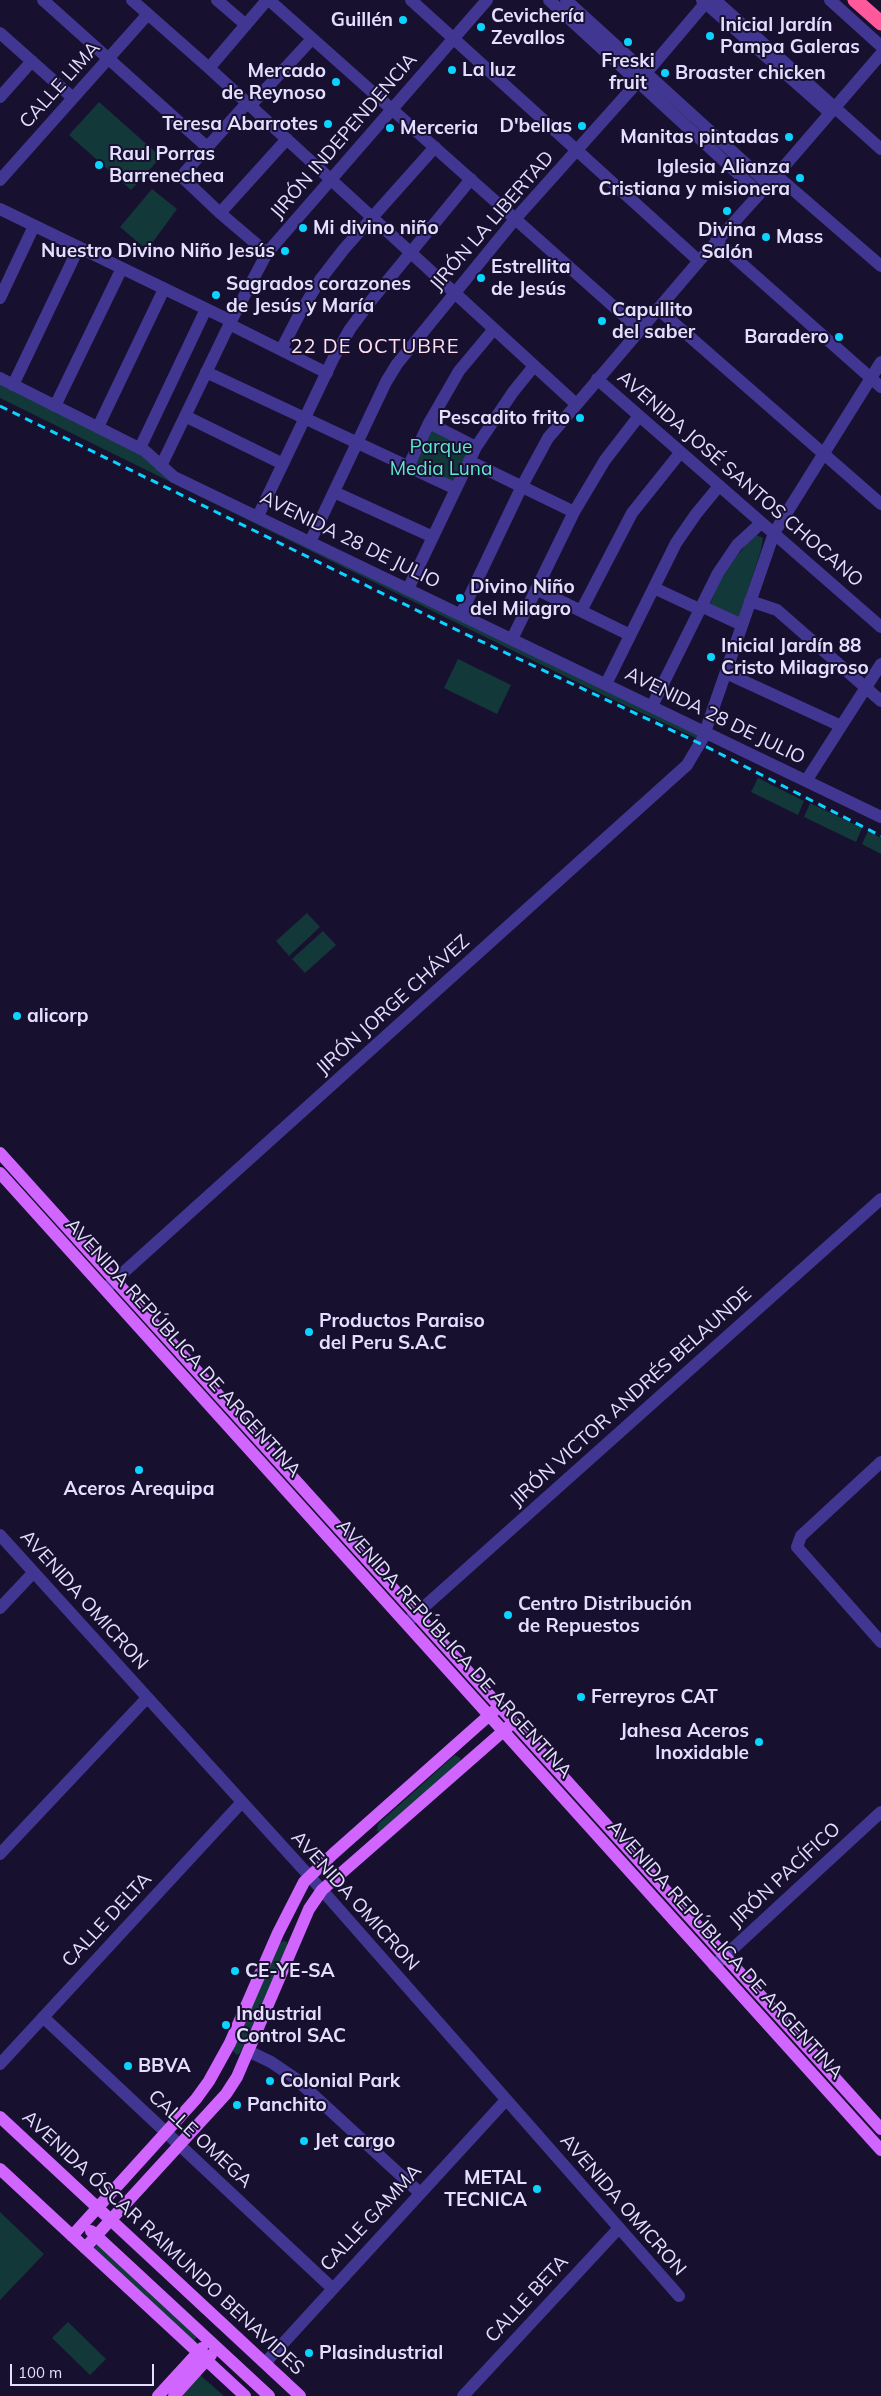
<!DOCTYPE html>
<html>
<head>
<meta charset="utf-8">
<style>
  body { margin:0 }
  #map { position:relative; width:881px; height:2396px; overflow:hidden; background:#18102f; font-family:Mulish,sans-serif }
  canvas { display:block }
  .scale { position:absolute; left:10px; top:2364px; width:144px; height:22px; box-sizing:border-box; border:2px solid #e4deff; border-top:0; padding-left:6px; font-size:15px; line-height:18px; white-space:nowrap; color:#e4deff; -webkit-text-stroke:4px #18102f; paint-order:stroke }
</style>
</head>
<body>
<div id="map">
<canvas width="881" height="2396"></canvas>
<div class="scale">100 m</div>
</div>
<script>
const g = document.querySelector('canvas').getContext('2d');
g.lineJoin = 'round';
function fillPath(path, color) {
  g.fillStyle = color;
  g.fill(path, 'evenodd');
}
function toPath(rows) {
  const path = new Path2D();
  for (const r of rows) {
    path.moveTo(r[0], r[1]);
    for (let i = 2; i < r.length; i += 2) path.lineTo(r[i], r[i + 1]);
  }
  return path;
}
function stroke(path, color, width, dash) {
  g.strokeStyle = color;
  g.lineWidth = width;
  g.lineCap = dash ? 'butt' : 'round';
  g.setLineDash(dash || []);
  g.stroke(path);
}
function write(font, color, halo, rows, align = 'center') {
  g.font = font + ' Mulish,sans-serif';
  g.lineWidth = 4;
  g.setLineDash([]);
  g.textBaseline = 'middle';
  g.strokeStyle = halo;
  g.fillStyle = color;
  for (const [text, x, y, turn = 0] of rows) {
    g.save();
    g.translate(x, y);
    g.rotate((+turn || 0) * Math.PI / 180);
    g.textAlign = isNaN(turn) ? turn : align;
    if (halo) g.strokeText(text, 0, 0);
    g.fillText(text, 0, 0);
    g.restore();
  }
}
const green = toPath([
  [99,102,161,157,131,190,69,135],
  [152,189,177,209,147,250,120,227],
  [0,381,149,456,164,471,699,735,698,739,603,695,0,398],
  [431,430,469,450,453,486,412,466],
  [754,534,763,538,761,550,739,618,710,604,723,574],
  [458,659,511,685,497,714,444,688],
  [758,778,804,801,798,815,751,792],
  [810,803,862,828,856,842,804,817],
  [868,831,881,838,881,854,862,844],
  [307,913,320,927,289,956,276,941],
  [323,931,336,945,305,973,292,959],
  [455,1755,460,1758,461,1762,381,1832,377,1831,378,1824],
  [284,1941,287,1942,287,1947,240,2053,237,2055,231,2049,279,1943],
  [0,2212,44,2254,0,2300],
  [98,2243,198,2335,194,2341,94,2249],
  [68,2322,106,2359,90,2375,52,2338],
  [200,2375,224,2396,181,2396]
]);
const minor = toPath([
  [43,0,207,147],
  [132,0,209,68,576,404],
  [217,0,246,25],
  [269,0,640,330],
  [411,0,699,261],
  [549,0,759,193],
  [566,0,768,184],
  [702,0,829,112],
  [715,0,881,149],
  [830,0,881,46],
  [0,33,73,98],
  [209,68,267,0],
  [0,97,32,61],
  [247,103,185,172,183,178,220,213,267,253],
  [250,106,312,39],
  [776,175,881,266],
  [0,180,148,14],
  [0,209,231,321],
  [220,213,287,139],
  [716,241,881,387],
  [0,298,34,226],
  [658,309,881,504],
  [229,324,327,373],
  [281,350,300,313,320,280,344,249,435,147],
  [206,372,456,489],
  [0,378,145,451,174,477,881,817],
  [597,379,881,627],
  [13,385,79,247],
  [55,406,122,268],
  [185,416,283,464],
  [429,423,476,447],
  [98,427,164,289],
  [140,448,206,309],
  [469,461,574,512],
  [161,466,231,321,267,253,487,0],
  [408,467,429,423,459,371,494,329],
  [334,492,433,537],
  [258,516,334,357,350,329,370,302,471,179],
  [310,542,386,382,397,364,516,218,652,66,708,0],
  [654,588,699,609],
  [408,589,476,447,513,392,534,366],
  [536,589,630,635],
  [750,601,777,610,881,701],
  [701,606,742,625],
  [581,611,632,513,680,453],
  [461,614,522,486,548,438,699,261,781,170,881,54],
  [512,639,574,512,605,460,639,416],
  [726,673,841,726],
  [606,684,676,543,696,514,719,486],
  [652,706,718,573,737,545,761,523],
  [806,781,881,664],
  [105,1289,687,765,703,738,774,533,881,362],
  [881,1462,801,1536,797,1547,881,1642],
  [0,1535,322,1890,679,2296],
  [0,1608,33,1573],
  [406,1623,881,1199],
  [0,1854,147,1698],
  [714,1966,881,1812],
  [43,2017,332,2288],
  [248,2051,271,2062,296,2079,420,2193],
  [0,2064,242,1802],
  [265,2363,506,2100],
  [463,2396,619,2228]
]);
const major = toPath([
  [0,1153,881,2129],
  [0,1173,881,2150],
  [0,2117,300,2396],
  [0,2169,245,2396],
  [91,2231,269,2396],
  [72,2236,196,2099,209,2081,230,2043,278,1933,304,1882,333,1854,494,1711],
  [85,2248,226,2094,237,2077,309,1909,322,1890,508,1727],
  [158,2396,202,2348],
  [174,2396,211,2355]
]);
const highway = toPath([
  [855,0,881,23]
]);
const rail = toPath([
  [0,406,459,631,701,744,881,836]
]);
const markers = [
  [403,20,5,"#0ad4ff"],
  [481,27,5,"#0ad4ff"],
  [710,36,5,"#0ad4ff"],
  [628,42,5,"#0ad4ff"],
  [452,70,5,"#0ad4ff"],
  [665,73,5,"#0ad4ff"],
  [336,82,5,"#0ad4ff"],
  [328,124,5,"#0ad4ff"],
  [582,126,5,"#0ad4ff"],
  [390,128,5,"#0ad4ff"],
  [789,137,5,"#0ad4ff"],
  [99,165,5,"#0ad4ff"],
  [800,178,5,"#0ad4ff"],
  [727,211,5,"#0ad4ff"],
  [303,228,5,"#0ad4ff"],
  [766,237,5,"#0ad4ff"],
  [285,251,5,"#0ad4ff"],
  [481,278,5,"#0ad4ff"],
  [216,295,5,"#0ad4ff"],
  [602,321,5,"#0ad4ff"],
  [839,337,5,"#0ad4ff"],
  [580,418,5,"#0ad4ff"],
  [460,598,5,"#0ad4ff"],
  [711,657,5,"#0ad4ff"],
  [17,1016,5,"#0ad4ff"],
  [309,1332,5,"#0ad4ff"],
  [139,1470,5,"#0ad4ff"],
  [508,1615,5,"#0ad4ff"],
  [581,1697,5,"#0ad4ff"],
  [759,1742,5,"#0ad4ff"],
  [235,1971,5,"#0ad4ff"],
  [226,2025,5,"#0ad4ff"],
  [128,2066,5,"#0ad4ff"],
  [270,2081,5,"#0ad4ff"],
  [237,2105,5,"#0ad4ff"],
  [304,2141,5,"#0ad4ff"],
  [537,2189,5,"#0ad4ff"],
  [309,2353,5,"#0ad4ff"]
];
const poiNames = [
  ["Cevichería",491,16],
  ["Zevallos",491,38],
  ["Guillén",393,20,"right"],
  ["Inicial Jardín",720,25],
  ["Pampa Galeras",720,47],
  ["Freski",628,61,"center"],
  ["fruit",628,83,"center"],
  ["La luz",462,70],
  ["Mercado",326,71,"right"],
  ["de Reynoso",326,93,"right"],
  ["Broaster chicken",675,73],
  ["Teresa Abarrotes",318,124,"right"],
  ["D'bellas",572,126,"right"],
  ["Merceria",400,128],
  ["Manitas pintadas",779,137,"right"],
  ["Raul Porras",109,154],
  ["Barrenechea",109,176],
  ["Iglesia Alianza",790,167,"right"],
  ["Cristiana y misionera",790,189,"right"],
  ["Mi divino niño",313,228],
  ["Divina",727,230,"center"],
  ["Salón",727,252,"center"],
  ["Mass",776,237],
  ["Nuestro Divino Niño Jesús",275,251,"right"],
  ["Estrellita",491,267],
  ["de Jesús",491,289],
  ["Sagrados corazones",226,284],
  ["de Jesús y María",226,306],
  ["Capullito",612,310],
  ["del saber",612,332],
  ["Baradero",829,337,"right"],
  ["Pescadito frito",570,418,"right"],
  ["Divino Niño",470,587],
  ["del Milagro",470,609],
  ["Inicial Jardín 88",721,646],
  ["Cristo Milagroso",721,668],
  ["alicorp",27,1016],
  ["Productos Paraiso",319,1321],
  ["del Peru S.A.C",319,1343],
  ["Aceros Arequipa",139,1489,"center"],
  ["Centro Distribución",518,1604],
  ["de Repuestos",518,1626],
  ["Ferreyros CAT",591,1697],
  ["Jahesa Aceros",749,1731,"right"],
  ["Inoxidable",749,1753,"right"],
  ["CE-YE-SA",245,1971],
  ["Industrial",236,2014],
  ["Control SAC",236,2036],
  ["BBVA",138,2066],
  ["Colonial Park",280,2081],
  ["Panchito",247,2105],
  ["Jet cargo",314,2141],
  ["METAL",527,2178,"right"],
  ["TECNICA",527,2200,"right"],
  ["Plasindustrial",319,2353]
];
const streetNames = [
  ["CALLE LIMA",60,85,-48],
  ["JIRÓN INDEPENDENCIA",344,136,-49],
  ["JIRÓN LA LIBERTAD",492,221,-49],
  ["AVENIDA JOSÉ SANTOS CHOCANO",740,479,41],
  ["AVENIDA 28 DE JULIO",350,540,26],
  ["AVENIDA 28 DE JULIO",715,716,26],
  ["JIRÓN JORGE CHÁVEZ",393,1005,-42],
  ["AVENIDA REPÚBLICA DE ARGENTINA",183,1348,48],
  ["JIRÓN VICTOR ANDRÉS BELAUNDE",631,1397,-42],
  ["AVENIDA OMICRON",84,1600,48],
  ["AVENIDA REPÚBLICA DE ARGENTINA",454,1649,48],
  ["JIRÓN PACÍFICO",785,1875,-43],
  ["AVENIDA OMICRON",355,1901,48],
  ["CALLE DELTA",107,1920,-47],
  ["AVENIDA REPÚBLICA DE ARGENTINA",725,1950,48],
  ["CALLE OMEGA",200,2139,43],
  ["AVENIDA OMICRON",623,2205,49],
  ["CALLE GAMMA",371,2218,-47],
  ["AVENIDA ÓSCAR RAIMUNDO BENAVIDES",163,2243,43],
  ["CALLE BETA",527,2299,-47]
];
const parkNames = [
  ["Parque",441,447],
  ["Media Luna",441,469]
];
const neighbourhoodNames = [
  ["22 DE OCTUBRE",375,347]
];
fillPath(green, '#12383a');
stroke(minor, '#413792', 12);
stroke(major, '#d165ff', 12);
stroke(highway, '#ff599c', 15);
stroke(rail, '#0ad4ff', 3, [8, 6]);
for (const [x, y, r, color] of markers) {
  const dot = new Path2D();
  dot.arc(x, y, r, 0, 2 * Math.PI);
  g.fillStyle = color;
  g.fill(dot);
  stroke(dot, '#18102f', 2);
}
write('bold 19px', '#e4deff', '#18102f', poiNames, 'left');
write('19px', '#e4deff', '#18102f', streetNames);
write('19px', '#5eebd2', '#18102f', parkNames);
g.letterSpacing = '1px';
write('20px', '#ffe0f1', '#18102f', neighbourhoodNames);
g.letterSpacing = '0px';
</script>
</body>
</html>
